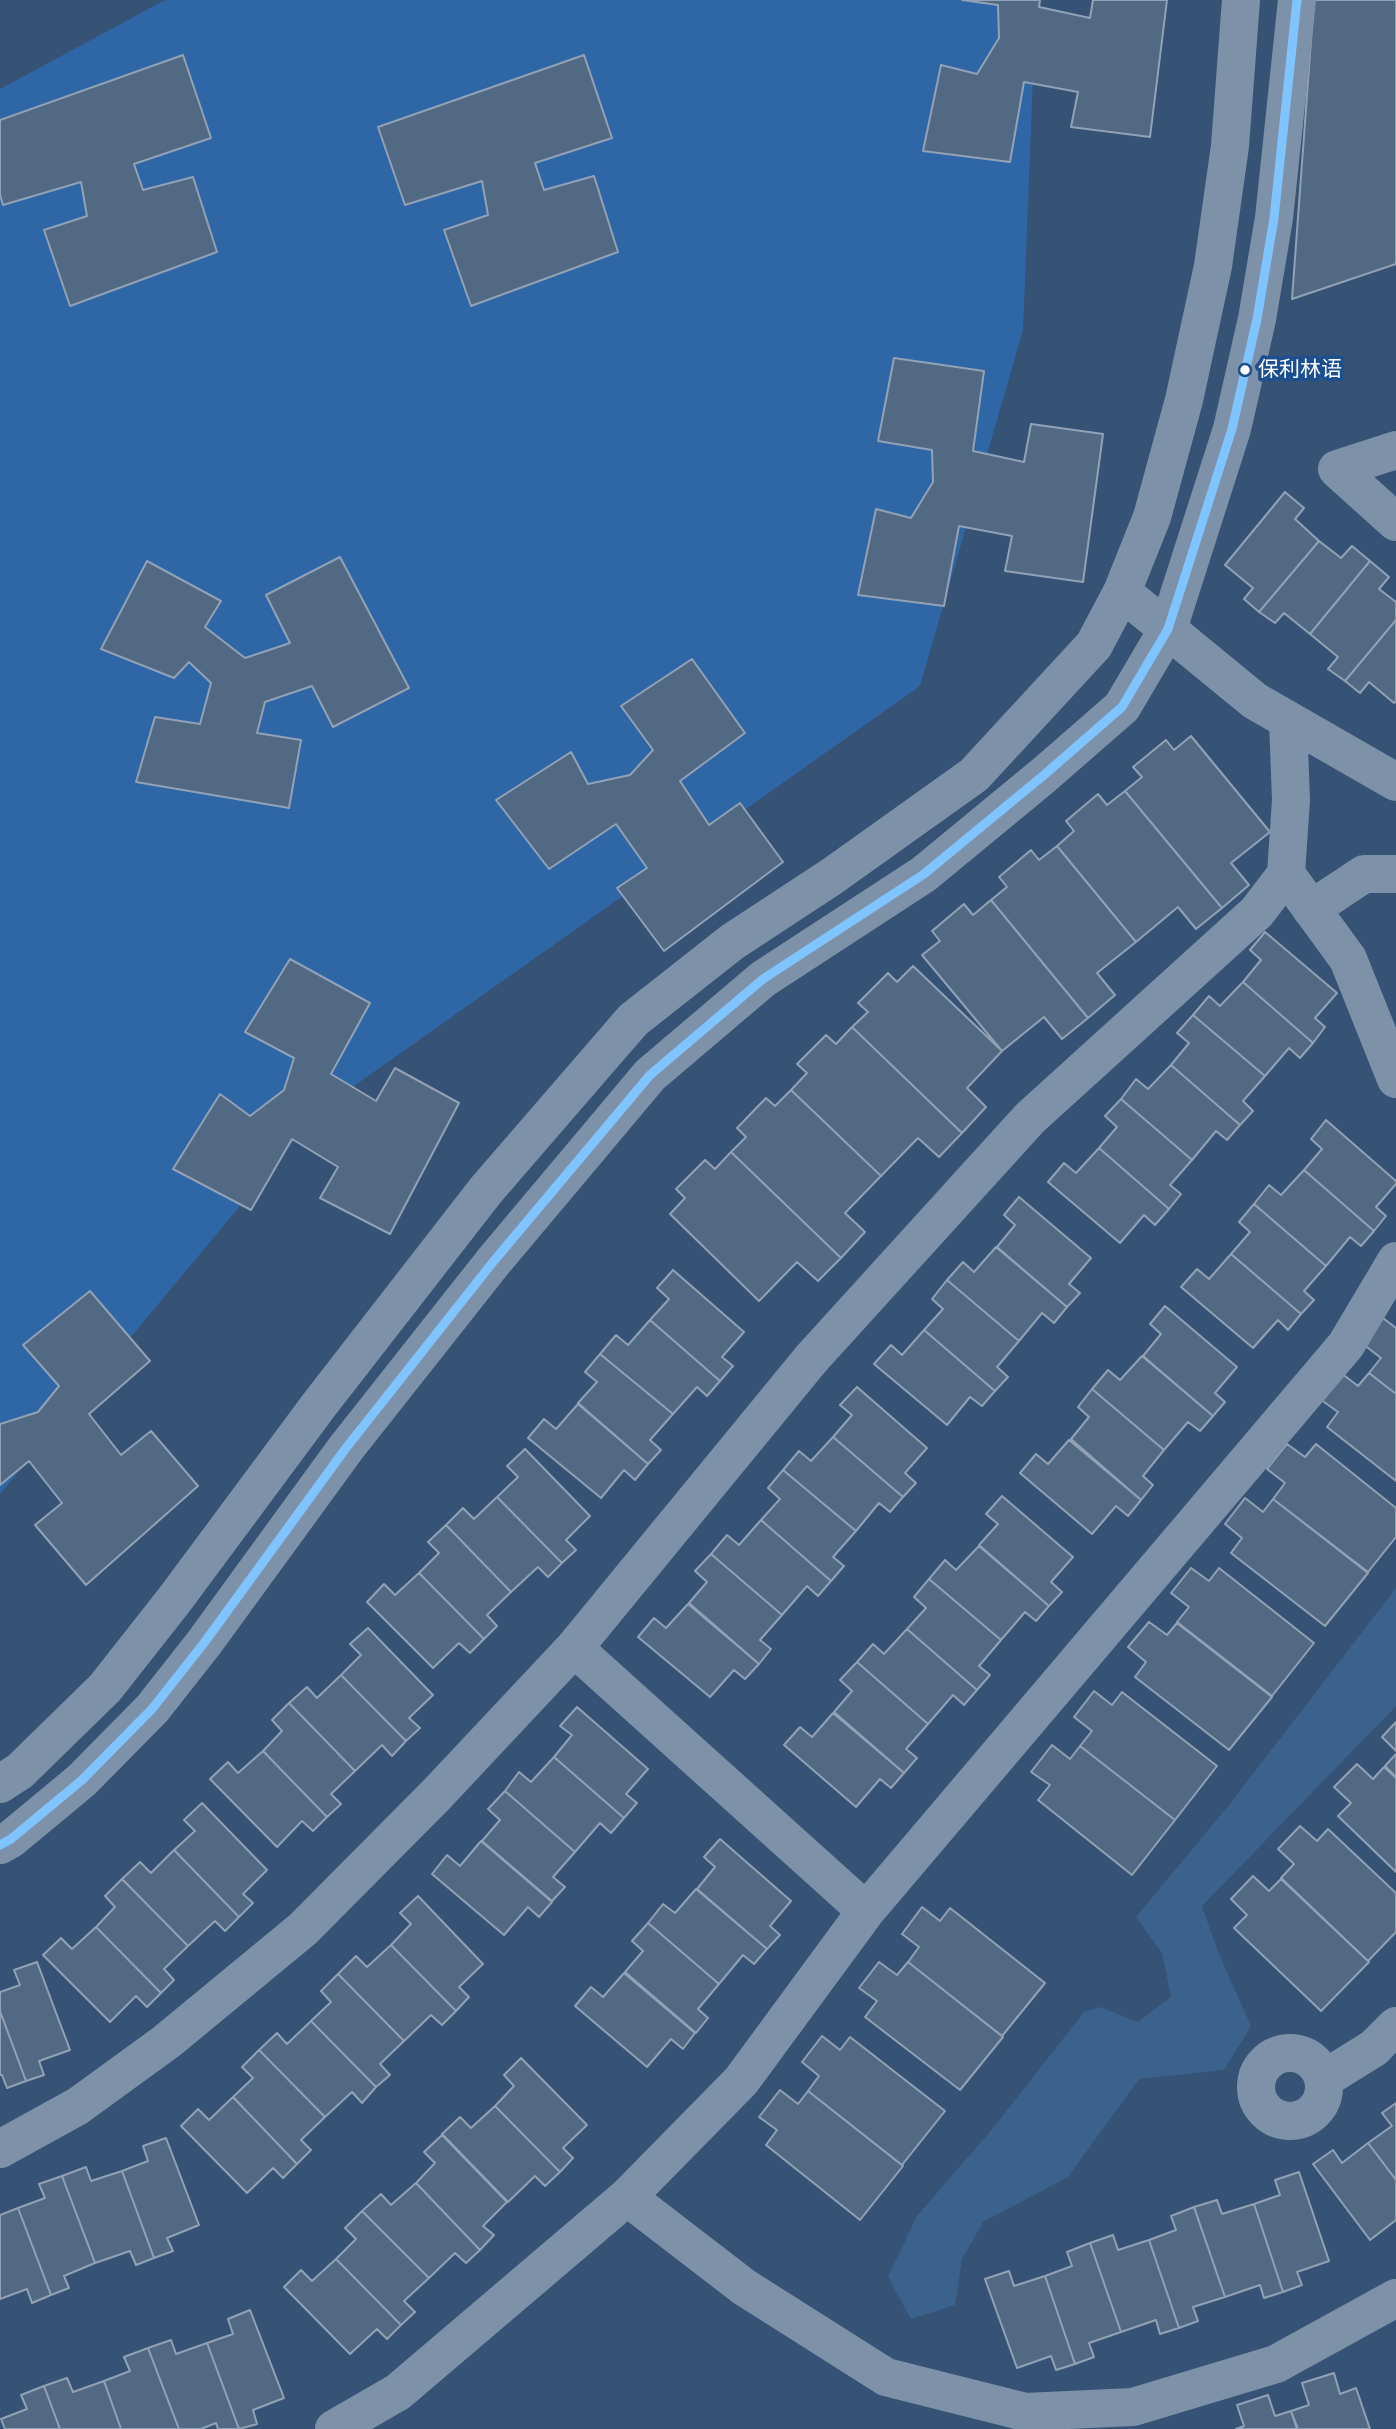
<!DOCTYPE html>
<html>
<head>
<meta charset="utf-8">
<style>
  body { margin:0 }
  canvas { display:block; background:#365274 }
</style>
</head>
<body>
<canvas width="1396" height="2429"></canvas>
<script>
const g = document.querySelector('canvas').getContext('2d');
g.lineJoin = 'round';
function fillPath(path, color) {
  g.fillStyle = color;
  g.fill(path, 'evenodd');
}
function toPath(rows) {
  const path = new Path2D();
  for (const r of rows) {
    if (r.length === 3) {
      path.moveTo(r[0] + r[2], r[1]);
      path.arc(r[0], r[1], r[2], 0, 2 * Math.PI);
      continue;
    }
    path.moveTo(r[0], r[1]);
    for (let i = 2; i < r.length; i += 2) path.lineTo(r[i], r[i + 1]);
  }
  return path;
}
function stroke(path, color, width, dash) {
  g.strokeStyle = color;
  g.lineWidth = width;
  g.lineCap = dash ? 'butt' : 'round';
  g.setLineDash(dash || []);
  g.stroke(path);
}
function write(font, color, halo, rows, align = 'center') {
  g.font = font + ' Cabin,"Noto Sans SC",sans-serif';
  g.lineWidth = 7;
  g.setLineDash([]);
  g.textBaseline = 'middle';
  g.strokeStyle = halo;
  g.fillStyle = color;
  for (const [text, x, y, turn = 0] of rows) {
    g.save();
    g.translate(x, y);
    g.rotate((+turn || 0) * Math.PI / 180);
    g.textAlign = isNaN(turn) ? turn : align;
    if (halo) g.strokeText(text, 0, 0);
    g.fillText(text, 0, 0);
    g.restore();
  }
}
const green = toPath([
  [165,0,1036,0,1023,330,920,686,320,1110,0,1494,0,89]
]);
const water = toPath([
  [1396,1588,1396,1706,1202,1906,1218,1952,1251,2026,1224,2070,1139,2079,1068,2177,983,2222,962,2259,955,2305,911,2319,888,2277,917,2216,994,2127,1084,2012,1100,2007,1138,2022,1171,1997,1162,1953,1136,1917,1229,1805]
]);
const building = toPath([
  [962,0,1040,0,1039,7,1090,18,1093,0,1167,0,1150,137,1071,127,1078,92,1024,82,1010,162,923,151,941,65,977,74,999,38,998,5,962,0],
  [1314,0,1396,0,1396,264,1292,299,1314,0],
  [183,55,211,138,134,164,143,190,193,177,217,252,70,306,44,230,87,216,81,182,3,205,0,195,0,120,183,55],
  [584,55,612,138,535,163,544,190,594,176,618,252,471,306,444,230,488,215,482,181,405,205,378,127,584,55],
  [894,358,984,371,973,451,1024,462,1031,424,1103,434,1083,582,1005,571,1012,536,959,526,944,606,858,595,876,509,911,518,933,482,932,450,878,441,894,358],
  [1285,492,1304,508,1295,519,1319,541,1259,612,1244,599,1253,588,1225,565,1285,492],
  [1319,541,1341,558,1352,546,1370,561,1310,634,1284,613,1275,623,1259,612,1319,541],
  [340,557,409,688,333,727,312,686,265,702,257,733,301,740,289,808,136,782,155,717,200,724,211,683,189,662,174,678,101,649,147,561,221,601,205,627,245,658,290,643,266,595,340,557],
  [1370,561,1389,577,1379,589,1396,602,1396,620,1345,681,1328,669,1338,657,1310,634,1370,561],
  [1396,620,1396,701,1394,703,1369,682,1360,693,1345,681,1396,620],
  [692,659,745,733,680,781,709,825,740,803,783,862,664,951,617,888,647,868,616,824,549,869,496,800,571,752,588,784,630,775,653,750,621,706,692,659],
  [1191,736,1270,832,1231,863,1249,885,1222,908,1125,791,1142,777,1133,767,1166,740,1174,750,1191,736],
  [1125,791,1222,908,1196,929,1178,907,1136,942,1057,846,1074,831,1066,821,1098,794,1107,805,1125,791],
  [1057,846,1136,942,1097,973,1115,995,1088,1018,991,900,1007,887,999,877,1031,850,1039,860,1057,846],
  [991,900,1088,1018,1062,1039,1044,1017,1002,1051,922,955,940,941,932,931,964,904,973,915,991,900],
  [1265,932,1337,993,1315,1018,1325,1027,1313,1043,1243,982,1261,960,1250,950,1265,932],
  [290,959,370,1003,331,1074,376,1101,395,1068,459,1103,390,1234,320,1198,338,1167,292,1139,251,1210,173,1169,220,1094,250,1116,284,1090,294,1058,245,1032,290,959],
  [913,966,1002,1051,967,1088,986,1107,962,1133,852,1027,868,1012,858,1003,888,973,897,982,913,966],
  [1243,982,1313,1043,1300,1058,1289,1048,1265,1076,1193,1015,1209,996,1220,1006,1243,982],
  [1193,1015,1265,1076,1243,1101,1253,1111,1240,1125,1171,1065,1189,1043,1177,1033,1193,1015],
  [852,1027,962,1133,939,1157,918,1138,881,1176,791,1090,807,1073,797,1064,826,1035,836,1044,852,1027],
  [1171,1065,1240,1125,1227,1140,1216,1131,1192,1160,1121,1099,1136,1079,1148,1089,1171,1065],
  [791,1090,881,1176,845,1213,865,1232,841,1258,731,1152,746,1137,737,1128,766,1098,775,1106,791,1090],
  [1121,1099,1192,1160,1170,1185,1181,1194,1169,1209,1099,1148,1117,1127,1105,1116,1121,1099],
  [1326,1120,1396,1181,1396,1184,1376,1207,1386,1216,1374,1231,1304,1170,1322,1149,1311,1139,1326,1120],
  [1099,1148,1169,1209,1155,1225,1144,1215,1120,1243,1048,1182,1064,1163,1076,1173,1099,1148],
  [731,1152,841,1258,818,1281,797,1262,759,1301,670,1214,685,1198,676,1189,705,1160,715,1169,731,1152],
  [1304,1170,1374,1231,1361,1246,1350,1237,1326,1266,1254,1204,1269,1185,1281,1195,1304,1170],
  [1019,1197,1091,1258,1069,1284,1080,1293,1067,1307,997,1247,1015,1225,1004,1215,1019,1197],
  [1254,1204,1326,1266,1304,1291,1314,1300,1301,1314,1231,1254,1250,1232,1239,1222,1254,1204],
  [996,1247,1067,1307,1054,1323,1042,1313,1019,1341,947,1280,963,1262,974,1272,996,1247],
  [1231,1254,1301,1314,1288,1330,1278,1320,1253,1348,1181,1287,1197,1269,1209,1279,1231,1254],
  [673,1270,744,1332,722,1357,733,1366,720,1381,650,1320,669,1299,657,1288,673,1270],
  [947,1280,1019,1341,997,1367,1008,1377,995,1391,924,1330,943,1309,932,1299,947,1280],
  [90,1291,150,1361,89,1414,121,1455,151,1431,198,1486,86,1585,35,1525,62,1503,29,1461,0,1485,0,1424,38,1412,59,1386,23,1345,90,1291],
  [1165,1306,1237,1367,1215,1393,1225,1402,1213,1416,1143,1356,1161,1334,1150,1324,1165,1306],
  [1383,1318,1396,1328,1396,1394,1369,1373,1381,1358,1363,1344,1383,1318],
  [650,1320,720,1381,707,1396,697,1387,673,1414,600,1354,616,1335,628,1345,650,1320],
  [924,1330,995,1391,982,1406,970,1397,947,1425,874,1364,891,1345,902,1355,924,1330],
  [600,1354,673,1414,650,1440,661,1450,648,1464,578,1403,597,1382,585,1372,600,1354],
  [1142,1356,1213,1416,1200,1431,1188,1422,1164,1450,1092,1389,1108,1370,1120,1380,1142,1356],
  [1341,1373,1358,1386,1369,1373,1396,1394,1396,1481,1327,1427,1338,1412,1320,1399,1341,1373],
  [857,1387,927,1448,905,1473,916,1483,903,1497,833,1437,852,1415,840,1405,857,1387],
  [1092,1389,1164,1450,1143,1476,1153,1485,1141,1500,1071,1439,1089,1417,1078,1407,1092,1389],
  [578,1404,648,1464,635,1480,624,1470,601,1498,528,1438,544,1419,556,1429,578,1404],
  [833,1437,903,1497,890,1512,879,1503,856,1531,783,1470,799,1451,811,1461,833,1437],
  [1069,1440,1141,1500,1128,1516,1116,1506,1092,1534,1020,1473,1036,1454,1048,1464,1069,1440],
  [1287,1444,1305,1457,1316,1444,1396,1508,1396,1537,1368,1572,1273,1499,1285,1483,1267,1469,1287,1444],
  [525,1449,590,1516,566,1540,576,1550,562,1563,497,1497,518,1477,507,1466,525,1449],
  [783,1470,856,1531,833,1557,844,1566,831,1581,761,1520,780,1499,768,1488,783,1470],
  [1002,1496,1073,1557,1051,1582,1062,1592,1049,1606,979,1545,998,1524,986,1514,1002,1496],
  [497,1497,562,1563,548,1577,538,1567,511,1592,446,1525,463,1508,474,1519,497,1497],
  [1245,1498,1263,1512,1273,1499,1368,1573,1325,1626,1231,1553,1242,1538,1225,1524,1245,1498],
  [761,1520,831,1581,818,1596,807,1586,782,1615,711,1554,727,1535,739,1545,761,1520],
  [446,1525,511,1592,487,1615,497,1626,484,1639,419,1573,439,1553,428,1542,446,1525],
  [979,1546,1049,1606,1036,1621,1025,1612,1001,1640,929,1579,945,1560,956,1570,979,1546],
  [711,1554,782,1615,760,1640,771,1649,759,1664,689,1603,707,1582,695,1571,711,1554],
  [1191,1568,1209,1581,1219,1568,1314,1643,1272,1696,1177,1622,1189,1607,1171,1593,1191,1568],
  [419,1573,484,1639,470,1653,459,1643,433,1668,367,1602,384,1584,395,1595,419,1573],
  [929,1579,1001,1640,979,1666,990,1675,977,1690,907,1629,926,1608,914,1597,929,1579],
  [688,1604,759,1664,745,1679,734,1670,710,1697,638,1637,654,1618,666,1628,688,1604],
  [1149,1622,1167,1635,1177,1623,1272,1697,1229,1750,1135,1677,1146,1662,1128,1647,1149,1622],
  [368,1628,433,1695,409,1718,420,1728,406,1741,341,1675,361,1655,350,1644,368,1628],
  [907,1629,977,1690,964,1705,953,1695,928,1724,857,1662,873,1644,884,1654,907,1629],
  [857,1662,928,1724,906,1749,917,1758,904,1773,834,1712,852,1691,840,1680,857,1662],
  [341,1675,406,1741,392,1756,382,1745,355,1771,289,1703,307,1687,317,1698,341,1675],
  [1094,1691,1112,1705,1122,1692,1217,1766,1175,1820,1080,1746,1092,1731,1074,1717,1094,1691],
  [289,1703,355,1771,331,1794,341,1804,327,1817,263,1751,282,1731,272,1720,289,1703],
  [577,1707,648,1769,626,1794,637,1803,624,1818,554,1757,572,1735,560,1726,577,1707],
  [833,1713,904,1773,891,1788,880,1779,856,1807,784,1745,800,1727,812,1737,833,1713],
  [1396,1722,1396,1751,1382,1737,1396,1722],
  [1052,1745,1070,1759,1080,1746,1175,1820,1132,1875,1038,1800,1050,1785,1031,1772,1052,1745],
  [263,1751,327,1817,313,1831,302,1821,277,1847,210,1779,228,1762,238,1773,263,1751],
  [1396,1754,1396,1777,1385,1766,1396,1754],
  [554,1757,624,1818,611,1833,600,1823,575,1852,505,1791,519,1772,531,1782,554,1757],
  [1357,1764,1373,1779,1384,1767,1396,1778,1396,1872,1338,1816,1351,1803,1334,1787,1357,1764],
  [505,1791,575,1852,553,1877,565,1887,552,1901,482,1841,500,1820,488,1809,505,1791],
  [202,1803,267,1870,243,1894,253,1903,239,1917,174,1850,195,1831,184,1820,202,1803],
  [1300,1826,1317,1841,1328,1829,1396,1893,1396,1932,1368,1961,1281,1878,1294,1864,1278,1849,1300,1826],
  [720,1839,791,1901,770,1926,780,1935,767,1949,697,1889,715,1867,704,1857,720,1839],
  [481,1841,552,1902,539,1917,528,1907,504,1935,432,1874,447,1855,460,1866,481,1841],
  [174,1850,239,1917,225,1931,215,1921,188,1946,122,1879,140,1862,151,1873,174,1850],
  [1253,1876,1269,1891,1281,1879,1369,1962,1321,2011,1234,1928,1247,1915,1231,1899,1253,1876],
  [122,1879,188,1946,164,1969,174,1980,161,1993,96,1927,115,1907,105,1896,122,1879],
  [696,1889,767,1949,754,1964,743,1955,719,1984,648,1923,663,1904,675,1913,696,1889],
  [418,1896,483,1964,459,1987,469,1997,456,2011,391,1945,411,1924,400,1913,418,1896],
  [922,1907,940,1921,950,1908,1045,1983,1002,2036,908,1962,919,1947,902,1934,922,1907],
  [648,1923,719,1984,698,2009,708,2018,696,2033,625,1972,643,1951,632,1941,648,1923],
  [96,1927,161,1993,147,2007,136,1996,110,2022,43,1955,61,1938,72,1949,96,1927],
  [391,1945,456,2011,442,2025,431,2015,404,2041,338,1974,356,1956,367,1967,391,1945],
  [37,1962,70,2050,39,2061,44,2075,26,2081,0,2011,0,1992,20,1985,14,1970,37,1962],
  [879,1962,897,1975,908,1962,1003,2037,960,2090,865,2017,877,2001,859,1988,879,1962],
  [624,1973,695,2033,683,2049,671,2039,647,2067,575,2006,591,1987,603,1997,624,1973],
  [338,1974,404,2041,380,2064,390,2075,376,2087,311,2021,331,2002,321,1991,338,1974],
  [0,2011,26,2081,7,2088,2,2075,0,2075,0,2011],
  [311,2021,376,2087,362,2103,352,2092,325,2117,259,2050,277,2033,287,2044,311,2021],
  [822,2036,840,2050,850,2037,945,2111,902,2165,808,2091,819,2076,802,2062,822,2036],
  [259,2050,325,2117,301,2140,311,2150,297,2164,233,2097,253,2078,242,2067,259,2050],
  [521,2058,587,2125,563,2148,573,2158,560,2172,495,2106,514,2086,504,2075,521,2058],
  [780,2090,798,2104,808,2091,903,2166,860,2220,766,2145,777,2130,759,2117,780,2090],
  [233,2097,297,2164,283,2178,273,2168,247,2193,181,2126,198,2109,209,2120,233,2097],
  [1396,2103,1396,2180,1368,2143,1392,2126,1382,2113,1396,2103],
  [495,2106,560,2172,545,2186,535,2176,508,2202,442,2134,460,2117,471,2128,495,2106],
  [442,2135,507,2202,483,2226,494,2235,480,2250,416,2183,435,2163,424,2152,442,2135],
  [166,2138,199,2225,167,2238,173,2251,154,2258,122,2171,148,2161,143,2146,166,2138],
  [1368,2143,1396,2180,1396,2220,1370,2240,1313,2164,1333,2150,1342,2163,1368,2143],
  [86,2167,91,2181,122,2171,154,2258,136,2265,130,2251,95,2263,62,2176,86,2167],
  [1299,2172,1329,2261,1297,2272,1302,2285,1283,2292,1254,2204,1280,2195,1275,2180,1299,2172],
  [62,2176,95,2263,64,2276,69,2288,51,2295,18,2208,45,2198,39,2184,62,2176],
  [416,2183,480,2250,466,2263,455,2253,429,2278,362,2211,381,2194,391,2205,416,2183],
  [1217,2200,1222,2214,1254,2204,1283,2292,1264,2298,1260,2285,1225,2297,1194,2207,1217,2200],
  [1194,2207,1225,2297,1193,2307,1198,2321,1179,2328,1149,2240,1176,2230,1171,2216,1194,2207],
  [18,2208,51,2295,32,2303,27,2289,0,2299,0,2215,18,2208],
  [362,2211,429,2278,404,2301,415,2312,401,2325,336,2259,356,2239,345,2228,362,2211],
  [1113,2235,1118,2250,1149,2240,1179,2328,1160,2334,1156,2320,1121,2332,1090,2243,1113,2235],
  [1090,2243,1121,2332,1089,2343,1094,2357,1075,2364,1045,2276,1072,2266,1067,2252,1090,2243],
  [336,2259,401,2325,387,2339,377,2329,350,2354,284,2287,301,2270,312,2281,336,2259],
  [1009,2271,1014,2286,1045,2276,1075,2364,1056,2370,1051,2356,1017,2368,985,2279,1009,2271],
  [250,2310,284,2398,253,2410,257,2424,239,2429,207,2343,233,2334,228,2319,250,2310],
  [171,2340,176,2354,207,2343,239,2429,218,2429,216,2423,201,2429,179,2429,148,2348,171,2340],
  [148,2348,179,2429,121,2429,104,2381,130,2371,124,2357,148,2348],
  [1334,2373,1340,2394,1356,2388,1370,2429,1298,2429,1291,2411,1309,2405,1302,2383,1334,2373],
  [67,2378,73,2392,104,2381,121,2429,60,2429,44,2386,67,2378],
  [44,2386,60,2429,5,2429,1,2419,27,2409,21,2395,44,2386],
  [1268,2395,1275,2416,1291,2411,1297,2429,1236,2429,1244,2426,1237,2405,1268,2395]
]);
const minor = toPath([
  [1396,450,1337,469,1396,522],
  [1122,592,1255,701,1396,782],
  [1286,874,1348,959,1396,1079],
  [1311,909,1364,874,1396,874],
  [574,1648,811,1359,1030,1118,1257,912,1286,874,1291,800,1288,721],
  [0,1784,20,1771,105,1688,175,1599,319,1405,486,1190,633,1020,732,942,831,877,974,775,1094,645,1122,592,1152,517,1184,400,1213,266,1230,146,1241,0],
  [0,1845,11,1839,82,1780,152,1709,204,1643,346,1448,493,1262,650,1075,763,979,924,874,1044,775,1122,707,1168,629,1232,429,1257,319,1274,218,1297,0],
  [866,1911,1346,1345,1396,1261],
  [1290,2087,34],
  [1324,2079,1374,2048,1396,2026],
  [0,2149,78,2106,166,2042,303,1929,437,1794,574,1648,866,1911,741,2081,627,2197,398,2392,334,2429],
  [627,2197,744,2287,886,2377,1025,2412,1133,2407,1276,2364,1396,2298]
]);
const bus1 = toPath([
  [0,1845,11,1839,82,1780,152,1709,204,1643,346,1448,493,1262,650,1075,763,979,924,874,1044,775,1122,707,1168,629,1232,429,1257,319,1274,218,1297,0]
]);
const markers = [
  [1245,370,6,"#fff"]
];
const busNames = [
  ["保利林语",1258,370]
];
fillPath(green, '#2f66a5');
fillPath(water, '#3b618d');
fillPath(building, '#526984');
stroke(building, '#92a2b6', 2);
stroke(minor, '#7d92a8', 38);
stroke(bus1, '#80c4ff', 9);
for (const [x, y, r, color] of markers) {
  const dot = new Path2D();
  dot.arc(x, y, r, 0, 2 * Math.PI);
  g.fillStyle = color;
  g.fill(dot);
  stroke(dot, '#1b4f8f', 2.5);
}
write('21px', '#fff', '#1b4f8f', busNames, 'left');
</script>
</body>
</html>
